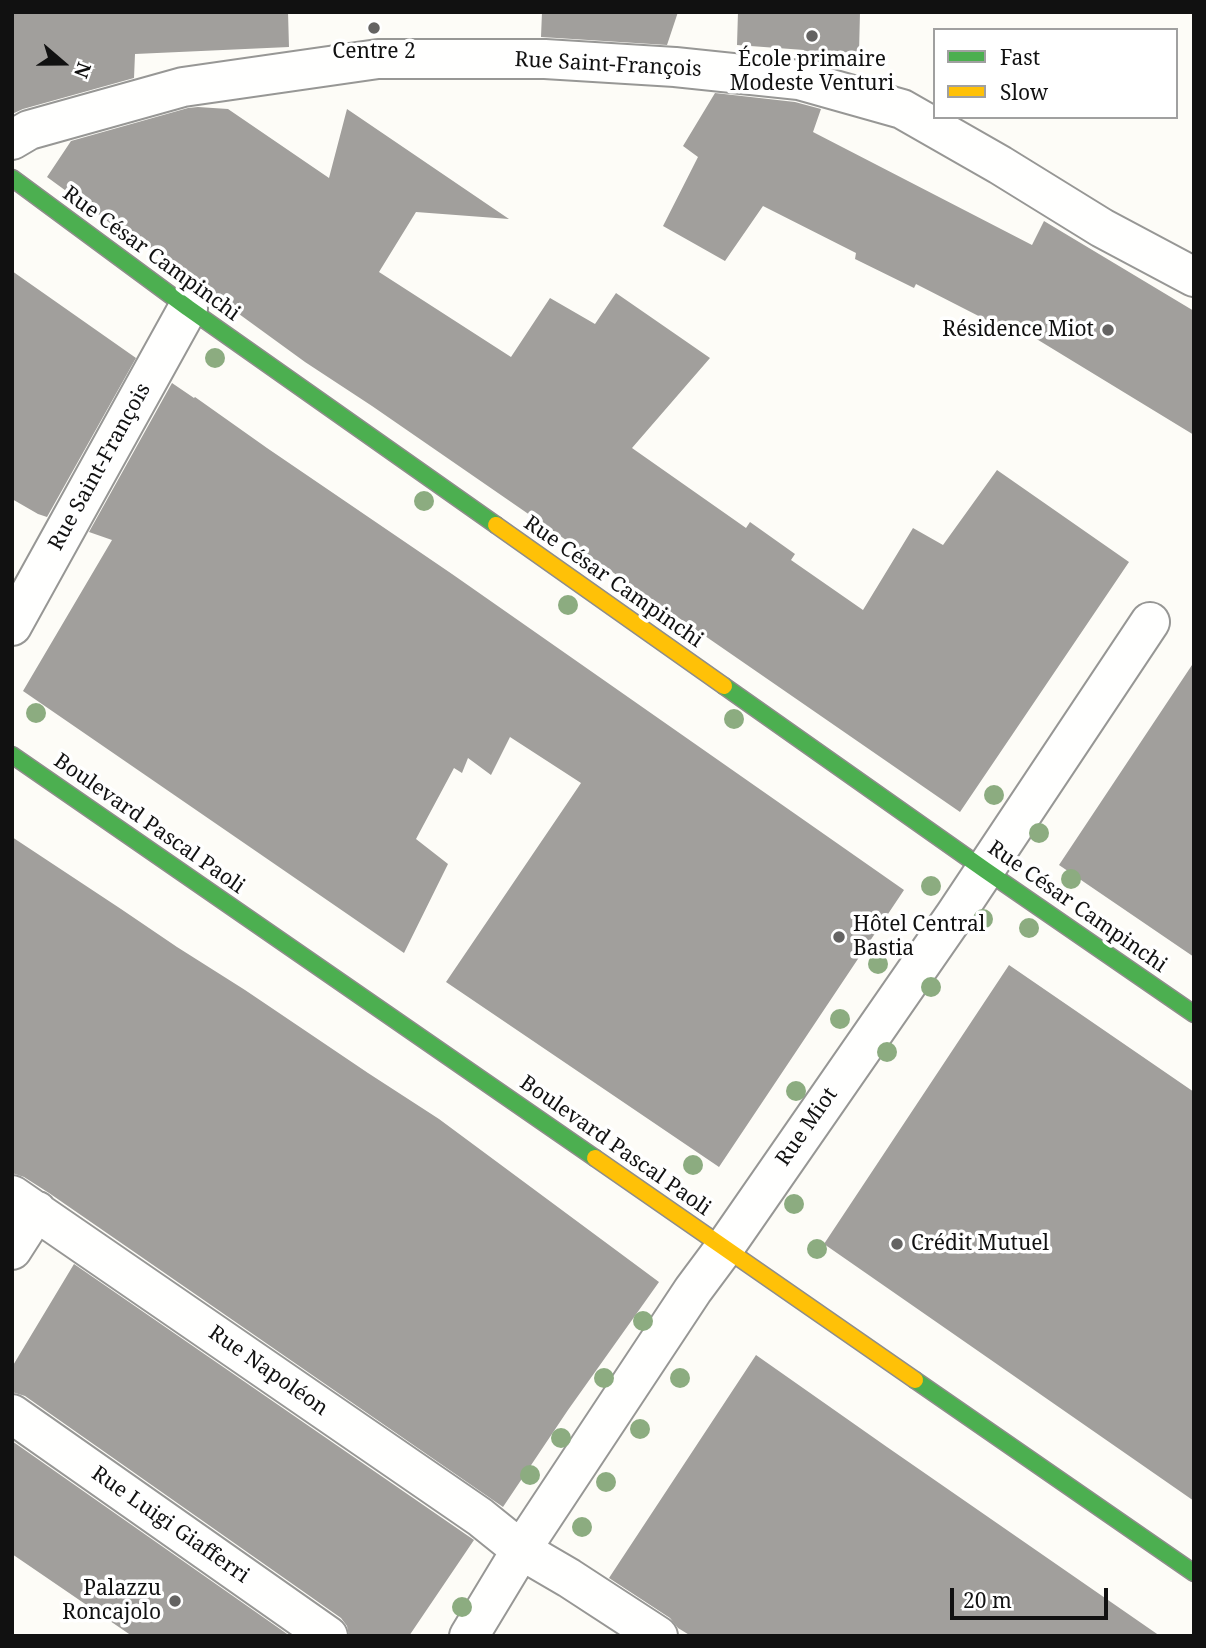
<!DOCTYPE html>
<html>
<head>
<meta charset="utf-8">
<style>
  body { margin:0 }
  #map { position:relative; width:1206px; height:1648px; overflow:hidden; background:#fdfcf7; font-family:"Noto Serif",serif }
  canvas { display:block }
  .frame { position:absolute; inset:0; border:14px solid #111; pointer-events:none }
  .legend { position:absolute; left:933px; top:28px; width:245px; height:91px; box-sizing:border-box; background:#fff; border:2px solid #a0a0a0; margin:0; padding:9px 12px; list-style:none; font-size:21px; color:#111 }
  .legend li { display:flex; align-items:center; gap:14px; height:35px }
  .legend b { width:35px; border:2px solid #a0a0a0 }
  .north { position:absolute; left:28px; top:28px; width:70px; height:70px; -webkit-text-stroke:5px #fff; paint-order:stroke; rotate:110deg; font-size:19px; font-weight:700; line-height:28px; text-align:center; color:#111 }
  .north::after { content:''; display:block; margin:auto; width:24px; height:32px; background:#111; clip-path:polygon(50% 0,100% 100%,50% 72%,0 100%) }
  .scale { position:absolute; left:950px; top:1588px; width:158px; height:32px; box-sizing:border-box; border:4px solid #111; border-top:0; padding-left:9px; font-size:21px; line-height:24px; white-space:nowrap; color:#111; -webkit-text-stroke:5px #fff; paint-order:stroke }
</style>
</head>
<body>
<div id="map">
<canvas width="1206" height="1648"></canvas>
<div class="frame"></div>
<ul class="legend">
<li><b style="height:9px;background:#4caf50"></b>Fast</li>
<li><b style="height:9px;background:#ffc107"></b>Slow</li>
</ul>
<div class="north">N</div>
<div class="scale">20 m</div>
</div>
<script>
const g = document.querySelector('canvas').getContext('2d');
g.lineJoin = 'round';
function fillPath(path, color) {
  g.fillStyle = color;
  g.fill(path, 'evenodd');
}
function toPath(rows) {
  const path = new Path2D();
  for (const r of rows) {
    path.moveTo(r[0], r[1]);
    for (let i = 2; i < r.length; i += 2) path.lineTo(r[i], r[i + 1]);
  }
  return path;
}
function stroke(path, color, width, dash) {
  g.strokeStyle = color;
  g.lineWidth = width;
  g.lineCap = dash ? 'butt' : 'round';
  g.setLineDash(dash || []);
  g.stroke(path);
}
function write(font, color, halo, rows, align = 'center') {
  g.font = font + ' "Noto Serif",serif';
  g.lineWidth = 7;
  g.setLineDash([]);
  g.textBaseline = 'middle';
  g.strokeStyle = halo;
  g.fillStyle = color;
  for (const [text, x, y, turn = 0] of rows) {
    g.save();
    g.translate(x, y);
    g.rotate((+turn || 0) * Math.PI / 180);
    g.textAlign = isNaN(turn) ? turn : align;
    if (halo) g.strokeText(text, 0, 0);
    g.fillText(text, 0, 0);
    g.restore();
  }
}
const building = toPath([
  [12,12,288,12,289,47,135,54,134,78,23,109,12,114],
  [542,12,678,12,667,45,541,37],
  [738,12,860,12,859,53,839,52,834,67,803,59,804,50,737,45],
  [715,93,795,102,821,109,813,132,1032,245,1044,221,1194,311,1194,435,1007,321,1004,329,916,284,914,288,855,259,856,253,763,206,725,261,663,226,698,157,683,146],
  [198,107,228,109,329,178,347,109,509,219,416,212,379,272,511,357,550,298,595,324,616,293,710,358,632,448,746,528,750,522,795,554,791,560,863,610,913,528,943,545,997,470,1129,562,960,812,372,406,305,362,239,314,241,312,125,234,47,177,71,141,188,108],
  [12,271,136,358,47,517,38,514,12,499],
  [172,383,194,398,195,397,267,448,452,574,904,890,719,1167,446,982,581,783,510,737,491,775,468,758,462,773,454,768,416,839,448,864,404,953,23,691,112,540,89,532],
  [1194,662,1194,957,1059,865],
  [12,837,121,909,177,947,245,990,368,1073,439,1119,659,1282,568,1410,503,1507,49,1193,24,1177,12,1173],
  [1009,965,1194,1092,1194,1501,824,1244],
  [74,1264,474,1540,409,1636,349,1636,347,1626,341,1618,25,1396,12,1392,12,1367],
  [756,1355,887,1447,1160,1636,691,1636,678,1628,670,1618,609,1578],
  [12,1441,290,1636,132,1636,12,1554]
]);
const street = toPath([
  [12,140,29,130,183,87,378,59,545,59,675,67,799,80,902,109,1000,165,1102,228,1194,277],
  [12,626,188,308],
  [12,1195,480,1517,521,1550,569,1578,658,1636],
  [12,1250,37,1211],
  [12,1414,328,1636],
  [469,1636,521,1550,693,1290,725,1247,955,915,1150,622]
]);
const fast = toPath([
  [12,178,188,308,496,525],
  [724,686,985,870,1194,1014],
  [12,755,595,1158],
  [915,1380,1194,1573]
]);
const slow = toPath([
  [496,525,724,686],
  [595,1158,915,1380]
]);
const trees = [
  [215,358],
  [424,501],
  [568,605],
  [36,713],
  [734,719],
  [994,795],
  [1039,833],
  [1071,879],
  [931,886],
  [983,919],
  [1029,928],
  [878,964],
  [931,987],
  [840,1019],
  [887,1052],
  [796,1091],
  [693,1165],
  [794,1204],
  [817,1249],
  [643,1321],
  [604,1378],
  [680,1378],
  [640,1429],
  [561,1438],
  [530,1475],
  [606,1482],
  [582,1527],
  [462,1607]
];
const markers = [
  [374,28,7,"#646362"],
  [812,36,7,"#646362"],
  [1108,330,7,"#646362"],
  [839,937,7,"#646362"],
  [897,1244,7,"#646362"],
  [175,1601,7,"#646362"]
];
const poiNames = [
  ["Centre 2",374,52],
  ["École primaire",812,60],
  ["Modeste Venturi",812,84],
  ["Résidence Miot",1094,330,"right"],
  ["Hôtel Central",853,925,"left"],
  ["Bastia",853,949,"left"],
  ["Crédit Mutuel",911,1244,"left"],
  ["Palazzu",161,1589,"right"],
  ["Roncajolo",161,1613,"right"]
];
const streetNames = [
  ["Rue Saint-François",608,65,3],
  ["Rue César Campinchi",151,254,36],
  ["Rue Saint-François",100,467,-61],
  ["Rue César Campinchi",613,582,35],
  ["Boulevard Pascal Paoli",149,824,35],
  ["Rue César Campinchi",1077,907,35],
  ["Rue Miot",807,1127,-55],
  ["Boulevard Pascal Paoli",615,1146,35],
  ["Rue Napoléon",268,1371,35],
  ["Rue Luigi Giafferri",170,1525,35]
];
fillPath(building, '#a19f9c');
stroke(street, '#979795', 42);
stroke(fast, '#8e8d8b', 19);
stroke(slow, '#8e8d8b', 19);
stroke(street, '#fffffe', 38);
stroke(fast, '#4caf50', 16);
stroke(slow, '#ffc107', 16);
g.fillStyle = '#8cac80';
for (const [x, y] of trees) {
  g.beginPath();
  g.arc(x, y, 10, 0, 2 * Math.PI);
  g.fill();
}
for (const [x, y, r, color] of markers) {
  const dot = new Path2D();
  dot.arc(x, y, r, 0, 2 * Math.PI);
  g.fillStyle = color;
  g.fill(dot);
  stroke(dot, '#fff', 2.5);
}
write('21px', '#111', '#fff', poiNames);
write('21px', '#111', '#fff', streetNames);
</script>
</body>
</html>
